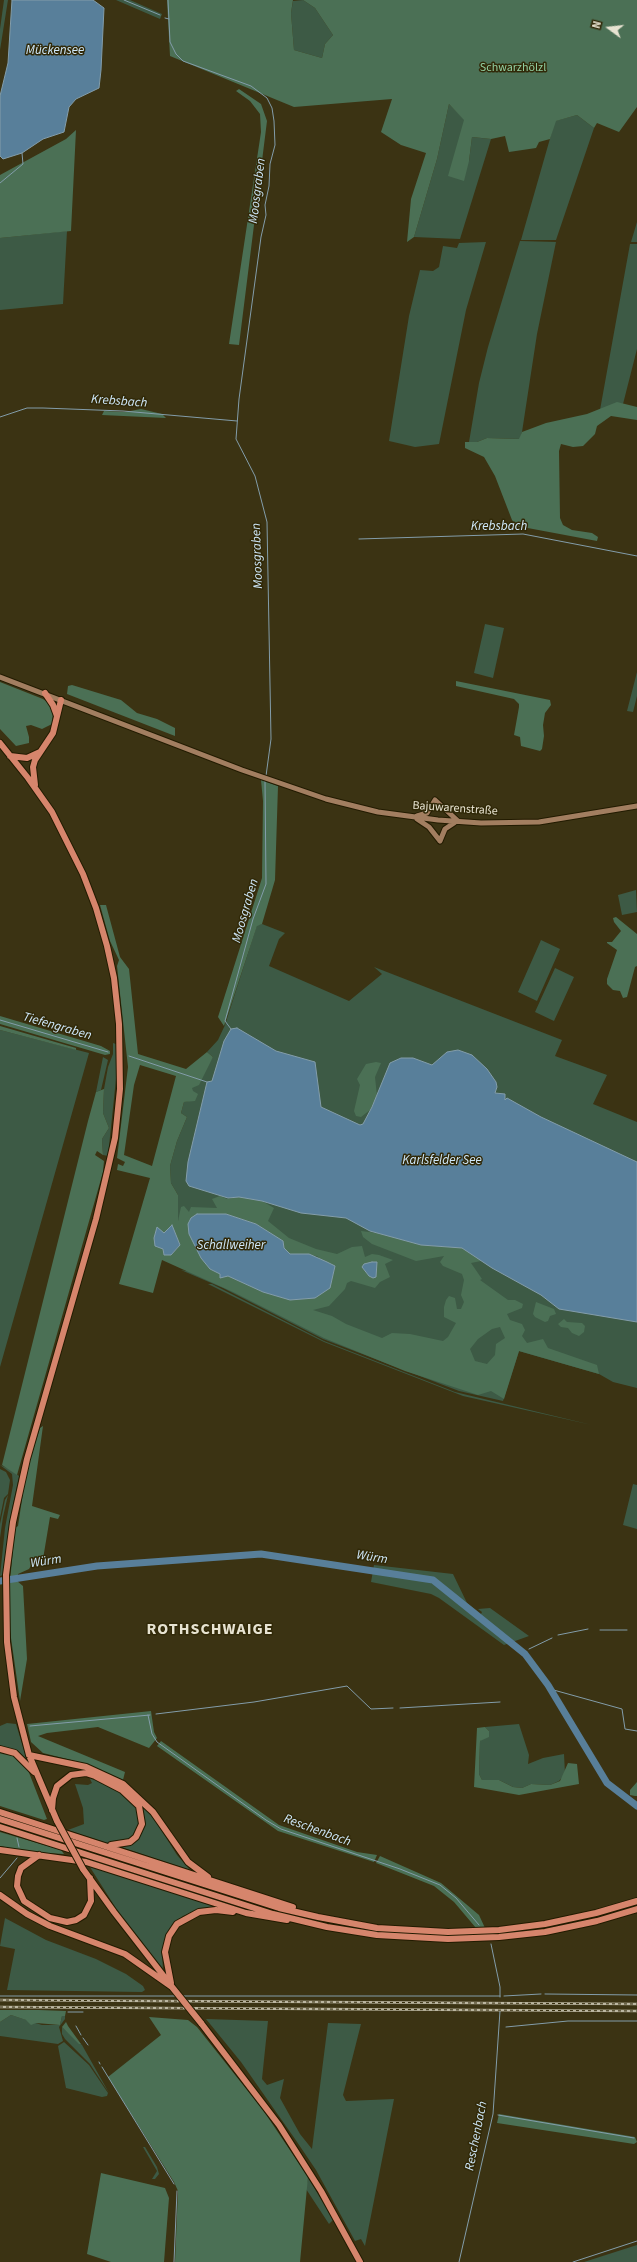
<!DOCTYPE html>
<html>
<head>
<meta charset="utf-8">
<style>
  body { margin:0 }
  #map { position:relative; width:637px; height:2262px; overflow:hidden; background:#3b3313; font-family:"Source Sans 3",sans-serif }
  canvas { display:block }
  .north { position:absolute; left:589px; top:8px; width:40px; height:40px; -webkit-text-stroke:3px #312908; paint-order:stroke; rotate:285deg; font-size:11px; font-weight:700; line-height:16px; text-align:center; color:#e7e3d1 }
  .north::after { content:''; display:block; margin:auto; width:14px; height:18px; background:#e7e3d1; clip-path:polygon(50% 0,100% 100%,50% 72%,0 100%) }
</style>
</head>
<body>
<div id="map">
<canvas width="637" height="2262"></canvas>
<div class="north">N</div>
</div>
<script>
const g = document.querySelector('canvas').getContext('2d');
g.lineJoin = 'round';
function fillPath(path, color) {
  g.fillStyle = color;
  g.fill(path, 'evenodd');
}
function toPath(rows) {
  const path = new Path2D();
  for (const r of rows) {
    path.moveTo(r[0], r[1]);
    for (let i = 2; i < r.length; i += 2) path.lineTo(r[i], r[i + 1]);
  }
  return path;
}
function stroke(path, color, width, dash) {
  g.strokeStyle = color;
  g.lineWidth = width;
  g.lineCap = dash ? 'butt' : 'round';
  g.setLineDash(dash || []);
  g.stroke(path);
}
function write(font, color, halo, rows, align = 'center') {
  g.font = font + ' "Source Sans 3",sans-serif';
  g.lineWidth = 3;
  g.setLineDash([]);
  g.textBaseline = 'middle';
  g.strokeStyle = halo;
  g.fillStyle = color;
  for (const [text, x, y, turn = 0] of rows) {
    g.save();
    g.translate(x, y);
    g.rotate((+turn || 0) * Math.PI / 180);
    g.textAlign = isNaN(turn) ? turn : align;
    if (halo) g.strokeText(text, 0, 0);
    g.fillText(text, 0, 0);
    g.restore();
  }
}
const green = toPath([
  [4,0,8,0,0,50,0,29],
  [116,0,130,0,162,14,160,19],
  [303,0,315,8,333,35,325,44,322,58,294,50,291,13,293,1],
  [449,104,465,120,469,161,472,137,491,139,460,239,414,237,437,159],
  [577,115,594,128,556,240,521,240,555,121],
  [637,222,637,242,631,242],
  [67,231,63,304,0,310,0,238],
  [520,241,556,242,537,334,522,432,520,439,487,438,477,442,469,442,479,383,488,347],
  [486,242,466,310,439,444,415,447,389,441,409,316,420,270,433,271,439,267,443,246,457,248,459,243],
  [630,244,637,244,637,349,623,404,617,403,600,410],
  [485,624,504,628,493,678,474,673],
  [637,672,637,696,633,712,627,711],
  [636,890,637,912,622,915,618,895],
  [262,924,285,933,279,939,269,966,349,1001,382,974,374,967,562,1040,555,1056,607,1075,593,1104,637,1122,637,1388,613,1382,599,1374,519,1351,503,1401,459,1391,323,1339,223,1288,181,1270,186,1271,177,1212,178,1195,171,1183,170,1166,177,1141,187,1117,181,1113,184,1102,189,1101,192,1087,213,1057,207,1052,218,1040,225,1025,257,925],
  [541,940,560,949,537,1001,518,992],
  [555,968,574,977,554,1021,535,1012],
  [0,1030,89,1053,0,1367],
  [113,1043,116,1044,116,1079,108,1156,103,1155,102,1139,109,1128,103,1113,104,1089,108,1067,113,1054],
  [103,1057,108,1060,101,1090,96,1092],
  [208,1284,212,1284,324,1341,455,1392,592,1425,463,1396,324,1342],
  [0,1465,10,1469,19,1476,11,1513,3,1575,0,1576,5,1528,13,1485,12,1474],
  [0,1469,6,1472,10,1480,8,1494,4,1498,0,1518],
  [633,1484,637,1485,637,1529,623,1525],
  [8,1495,3,1517,0,1538,0,1524,5,1500],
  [374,1565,453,1574,467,1603,481,1614,482,1612,478,1609,490,1608,529,1636,504,1645,439,1598,431,1594,371,1582],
  [7,1723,16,1724,27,1760,16,1750,0,1746,0,1726],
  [519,1724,529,1755,528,1764,543,1758,564,1754,565,1774,559,1781,550,1785,531,1784,522,1788,513,1787,499,1780,482,1780,479,1774,480,1741,489,1731,485,1727],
  [89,1777,105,1782,132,1800,141,1815,138,1831,129,1841,116,1844,107,1843,68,1830,84,1824,83,1808,75,1784,88,1785,92,1783],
  [137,1801,151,1814,177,1855,190,1870,121,1847,130,1843,144,1824,144,1814],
  [88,1864,227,1909,207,1908,198,1910,183,1916,176,1922,164,1942,162,1953,163,1970,119,1913],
  [5,1918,46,1940,96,1959,126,1974,143,1986,145,1990,142,1992,7,1990,15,1949,0,1946],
  [11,2015,42,2025,60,2025,62,2016,65,2016,65,2019,59,2027,63,2041,58,2044,0,2036,0,2022],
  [206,2019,268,2021,262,2079,267,2085,284,2079,280,2098,300,2134,312,2149,328,2023,361,2024,343,2095,346,2101,394,2099,365,2246,361,2239,355,2241,316,2170,295,2139,241,2062],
  [62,2027,82,2045,109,2093,90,2064,65,2039,62,2034],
  [64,2042,89,2065,108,2093,107,2096,102,2097,66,2088,58,2046],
  [143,2147,145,2147,157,2167,159,2174,155,2179,152,2179,157,2171],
  [308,2177,333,2220,329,2224,306,2189],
  [637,2245,637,2262,584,2262]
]);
const forest = toPath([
  [167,0,293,0,291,13,294,50,322,58,325,44,333,35,315,8,303,0,637,0,637,107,619,132,597,123,594,128,577,115,556,121,550,139,539,142,536,148,509,152,505,136,491,139,472,137,469,161,464,181,448,176,464,120,449,104,437,159,414,237,407,242,411,199,426,153,401,145,381,132,392,99,294,107,170,56],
  [239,89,261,104,267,121,239,345,229,344,261,132,260,114,250,101,236,91],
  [76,130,71,231,0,238,0,175,66,139],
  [617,402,637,407,637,420,611,416,597,426,595,434,583,446,573,447,561,444,559,451,560,518,563,525,572,530,592,533,598,537,597,541,517,526,512,520,495,476,484,457,465,448,465,442,477,442,487,438,519,439,522,432,546,423,587,414],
  [141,409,162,414,166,418,102,415,104,411,125,412],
  [456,681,550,700,551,705,545,713,543,725,544,736,542,749,540,751,521,746,520,737,514,735,519,707,519,704,514,699,456,686],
  [0,682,43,699,51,705,53,713,52,724,42,729,31,725,26,726,29,737,29,743,16,746,0,729],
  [72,685,121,700,137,713,157,719,175,728,175,736,67,694,68,686],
  [261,780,278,786,275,880,262,924,257,926,224,1026,218,1017,262,878,263,801],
  [100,905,106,905,120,957,129,969,138,1054,186,1069,207,1052,213,1057,199,1085,192,1088,193,1091,198,1094,195,1101,184,1102,181,1113,187,1117,177,1141,170,1166,171,1183,178,1195,178,1221,181,1207,184,1206,189,1212,191,1207,217,1208,212,1199,220,1196,227,1199,239,1197,262,1201,274,1208,268,1221,289,1238,316,1249,337,1254,352,1247,362,1246,365,1257,372,1254,379,1255,393,1260,385,1264,390,1277,380,1282,375,1288,351,1281,347,1283,345,1289,329,1306,313,1310,332,1316,346,1324,382,1338,392,1333,410,1334,443,1341,448,1337,456,1323,444,1317,444,1307,446,1300,449,1296,455,1298,457,1309,461,1309,464,1302,461,1295,464,1280,462,1274,443,1266,440,1262,444,1256,416,1261,372,1244,363,1237,361,1231,378,1233,421,1245,462,1248,481,1261,471,1263,482,1279,480,1280,508,1300,515,1300,523,1304,522,1308,507,1314,510,1320,522,1324,525,1330,522,1336,527,1343,543,1339,548,1348,597,1365,599,1374,519,1351,504,1399,491,1391,478,1395,405,1371,324,1338,233,1292,162,1260,153,1293,119,1284,150,1178,117,1170,118,1164,123,1166,125,1162,117,1158,128,1067,117,966,119,960,110,941],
  [140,1065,176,1076,152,1166,124,1155,134,1085],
  [208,1214,226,1214,256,1224,283,1241,284,1248,290,1254,317,1256,321,1260,335,1266,330,1288,315,1298,290,1300,263,1292,228,1276,221,1278,220,1274,210,1269,194,1246],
  [174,1231,180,1245,171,1255,164,1255,163,1249],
  [372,1262,369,1276,362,1267],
  [500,1327,505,1338,496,1344,495,1355,487,1364,475,1361,470,1349,478,1339,492,1329],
  [613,918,616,917,637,934,637,966,635,967,627,997,623,998,620,991,613,990,607,984,607,979,617,950,607,943,607,942,612,942,621,931,614,922],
  [0,1016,101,1046,110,1051,110,1054,105,1055,0,1024],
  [0,1026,76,1048,76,1050,0,1030],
  [376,1062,381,1063,375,1077,377,1096,370,1110,361,1117,356,1116,354,1111,360,1085,357,1079,366,1064],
  [104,1089,103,1113,109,1128,102,1139,103,1155,97,1151,95,1155,104,1161,103,1172,17,1475,2,1465,88,1121,96,1092],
  [536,1302,554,1309,556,1314,550,1316,548,1321,545,1322,535,1317,533,1314],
  [564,1319,567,1322,582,1323,585,1326,584,1332,579,1336,572,1333,568,1328,561,1327,558,1324],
  [43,1426,32,1506,60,1515,58,1519,50,1517,42,1565,32,1564,29,1569,18,1574,17,1581,23,1586,27,1659,20,1701,9,1624,9,1592,15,1528,18,1526,26,1473,40,1428],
  [151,1711,154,1732,157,1738,149,1748,98,1727,47,1733,38,1736,125,1772,123,1780,87,1764,43,1753,31,1742,27,1724],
  [485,1727,489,1731,489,1737,480,1741,479,1774,482,1780,499,1780,513,1787,522,1788,531,1784,550,1785,560,1781,568,1763,577,1764,579,1784,519,1795,474,1787,477,1728],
  [161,1741,279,1825,357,1852,377,1855,374,1862,278,1831,157,1746],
  [0,1751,18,1757,28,1770,47,1819,44,1820,0,1806],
  [637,1782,637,1796,635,1796,630,1795,630,1790],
  [0,1832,61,1850,64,1854,29,1852,0,1846],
  [380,1856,441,1883,479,1915,485,1928,476,1928,454,1902,434,1886,376,1863],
  [0,2010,39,2010,66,2011,65,2016,62,2016,60,2025,36,2023,31,2025,26,2020,11,2015,0,2022],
  [149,2017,188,2020,197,2027,263,2110,308,2177,300,2262,175,2262,178,2191,174,2182,108,2077,161,2035],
  [66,2022,68,2026,81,2044,79,2044,62,2027],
  [499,2114,635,2137,637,2142,634,2144,497,2123],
  [101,2173,165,2188,169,2198,164,2262,111,2262,87,2254]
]);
const water = toPath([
  [12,0,93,0,104,8,101,70,99,88,76,99,69,107,64,132,43,139,22,153,3,159,0,156,0,96,8,63,12,0],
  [237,1028,276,1051,315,1062,321,1107,360,1125,363,1124,372,1107,390,1063,401,1058,413,1058,432,1065,447,1052,458,1050,472,1055,487,1069,496,1082,497,1087,495,1093,505,1094,505,1100,507,1098,541,1117,637,1162,637,1322,559,1309,541,1295,492,1268,462,1248,421,1245,370,1231,346,1218,301,1213,262,1201,239,1197,228,1198,189,1186,186,1181,188,1162,207,1082,212,1081,224,1041,231,1029,237,1028],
  [197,1214,226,1214,256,1224,283,1241,284,1248,290,1254,309,1254,327,1262,335,1266,330,1288,315,1298,290,1300,263,1292,228,1276,220,1278,220,1274,210,1269,201,1258,189,1234,188,1224,191,1218,197,1214],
  [172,1225,180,1245,171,1255,164,1255,163,1249,155,1246,154,1238,157,1227,164,1233,172,1225],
  [372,1262,377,1262,376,1277,373,1278,369,1276,362,1267,364,1264,372,1262]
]);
const stream = toPath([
  [124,0,160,15],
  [168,0,170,42,176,54,183,61,251,86,267,98,272,108,274,121,275,145,270,164,269,186,265,205,266,215,261,237,239,399,236,439,255,476,267,522,271,739,266,776],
  [165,18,169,19],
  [0,183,23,164,22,153],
  [0,417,27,408,43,408,123,411,237,421],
  [359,539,523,534,637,556],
  [0,1020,108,1052],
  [231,1029,225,1021,253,919,266,884,265,780],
  [129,1056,207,1082],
  [600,1630,627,1630],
  [558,1635,588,1629],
  [529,1649,552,1638],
  [522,1651,524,1651],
  [550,1689,622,1709,625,1729,637,1731],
  [400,1708,500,1702],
  [156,1714,254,1702,347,1686,371,1709,393,1708],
  [148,1715,152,1734,157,1742,266,1820,281,1829,400,1869,440,1885,456,1898,479,1925],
  [30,1726,150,1715],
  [17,1838,19,1847],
  [0,1878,17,1858],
  [491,1944,500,1987,500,1997],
  [545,1994,637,1995],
  [0,1996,175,1996],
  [182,1996,500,1996],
  [504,1996,541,1994],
  [68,2012,83,2012],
  [76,2026,81,2035],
  [506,2027,568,2021,637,2021],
  [83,2038,88,2045],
  [99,2062,100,2064],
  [102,2067,174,2184],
  [498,2115,634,2138],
  [174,2262,177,2191],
  [459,2262,493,2114,500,2011],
  [573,2262,637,2241]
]);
const river = toPath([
  [0,1581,97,1566,261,1554,433,1580,525,1654,548,1685,607,1783,637,1806]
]);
const secondary = toPath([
  [0,677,242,770,326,799,378,812,438,820,481,823,539,822,637,806],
  [417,816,427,813,435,800,458,821],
  [417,819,429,827,440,841],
  [440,841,445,829,454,823]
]);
const trunk = toPath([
  [45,693,53,705,57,716],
  [0,743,28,778,52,812,83,874,96,908,107,946,114,978,119,1024,120,1089,115,1138,96,1219,27,1459,13,1522,6,1575,7,1642,14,1697,29,1755,57,1821],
  [10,756,27,758,40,752],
  [35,785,33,767,35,760,53,733,61,700],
  [0,1749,15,1753,34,1772],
  [29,1755,86,1767,123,1784,153,1812,188,1862,208,1877],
  [52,1810,53,1798,57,1786,71,1775,86,1773,95,1776,122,1790,139,1806,142,1824,136,1837,130,1842,111,1845],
  [0,1812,293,1907],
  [0,1819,279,1908,318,1917,377,1928,448,1932,499,1930,545,1924,596,1913,637,1901],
  [0,1827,273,1914,327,1927,377,1935,448,1939,499,1937,545,1932,597,1921,637,1909],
  [0,1850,86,1862,246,1913,287,1920],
  [39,1855,21,1868,18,1876,17,1886,24,1901,50,1918,67,1922,76,1920,84,1915,91,1901,90,1878],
  [83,1869,114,1912,166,1979],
  [0,1895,27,1914,50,1926,125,1954,172,1987],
  [171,1983,165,1952,169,1936,177,1924,199,1912,216,1910,233,1912],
  [201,2023,279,2125,321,2191,360,2262]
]);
const rail = toPath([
  [0,2000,637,2004],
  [0,2007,637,2011]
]);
const trunkBridge = toPath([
  [57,1821,83,1869],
  [172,1987,201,2023]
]);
const parkNames = [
  ["Schwarzhölzl",513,68]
];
const streetNames = [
  ["Bajuwarenstraße",455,809,4]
];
const waterNames = [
  ["Mückensee",55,51],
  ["Moosgraben",258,191,-83],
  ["Krebsbach",119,402,4],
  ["Krebsbach",499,527],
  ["Moosgraben",258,556,-92],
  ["Moosgraben",246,911,-74],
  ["Tiefengraben",57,1027,16],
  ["Karlsfelder See",442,1161],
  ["Schallweiher",231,1246],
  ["Würm",372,1558,9],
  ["Würm",46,1562,-9],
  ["Reschenbach",317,1831,20],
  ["Reschenbach",477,2136,-79]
];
const districtNames = [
  ["ROTHSCHWAIGE",210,1630]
];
fillPath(green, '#3d5a45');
fillPath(forest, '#4b7055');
fillPath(water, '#587f9a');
stroke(water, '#839daa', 1);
stroke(stream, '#839daa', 1);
stroke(river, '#587f9a', 7);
stroke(secondary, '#221b00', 7);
stroke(trunk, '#221b00', 8);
stroke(secondary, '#a27e60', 5);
stroke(trunk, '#d6856c', 6);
stroke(rail, '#bcb7a2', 2.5);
stroke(rail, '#312908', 1, [3]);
stroke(trunkBridge, '#221b00', 8, []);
stroke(trunkBridge, '#d6856c', 6);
write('12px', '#92d0a3', '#312908', parkNames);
write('12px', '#e7e3d1', '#312908', streetNames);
write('italic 13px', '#cfe8fa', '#312908', waterNames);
g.letterSpacing = '1px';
write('bold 16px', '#e7e3d1', '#312908', districtNames);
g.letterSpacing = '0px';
</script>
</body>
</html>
